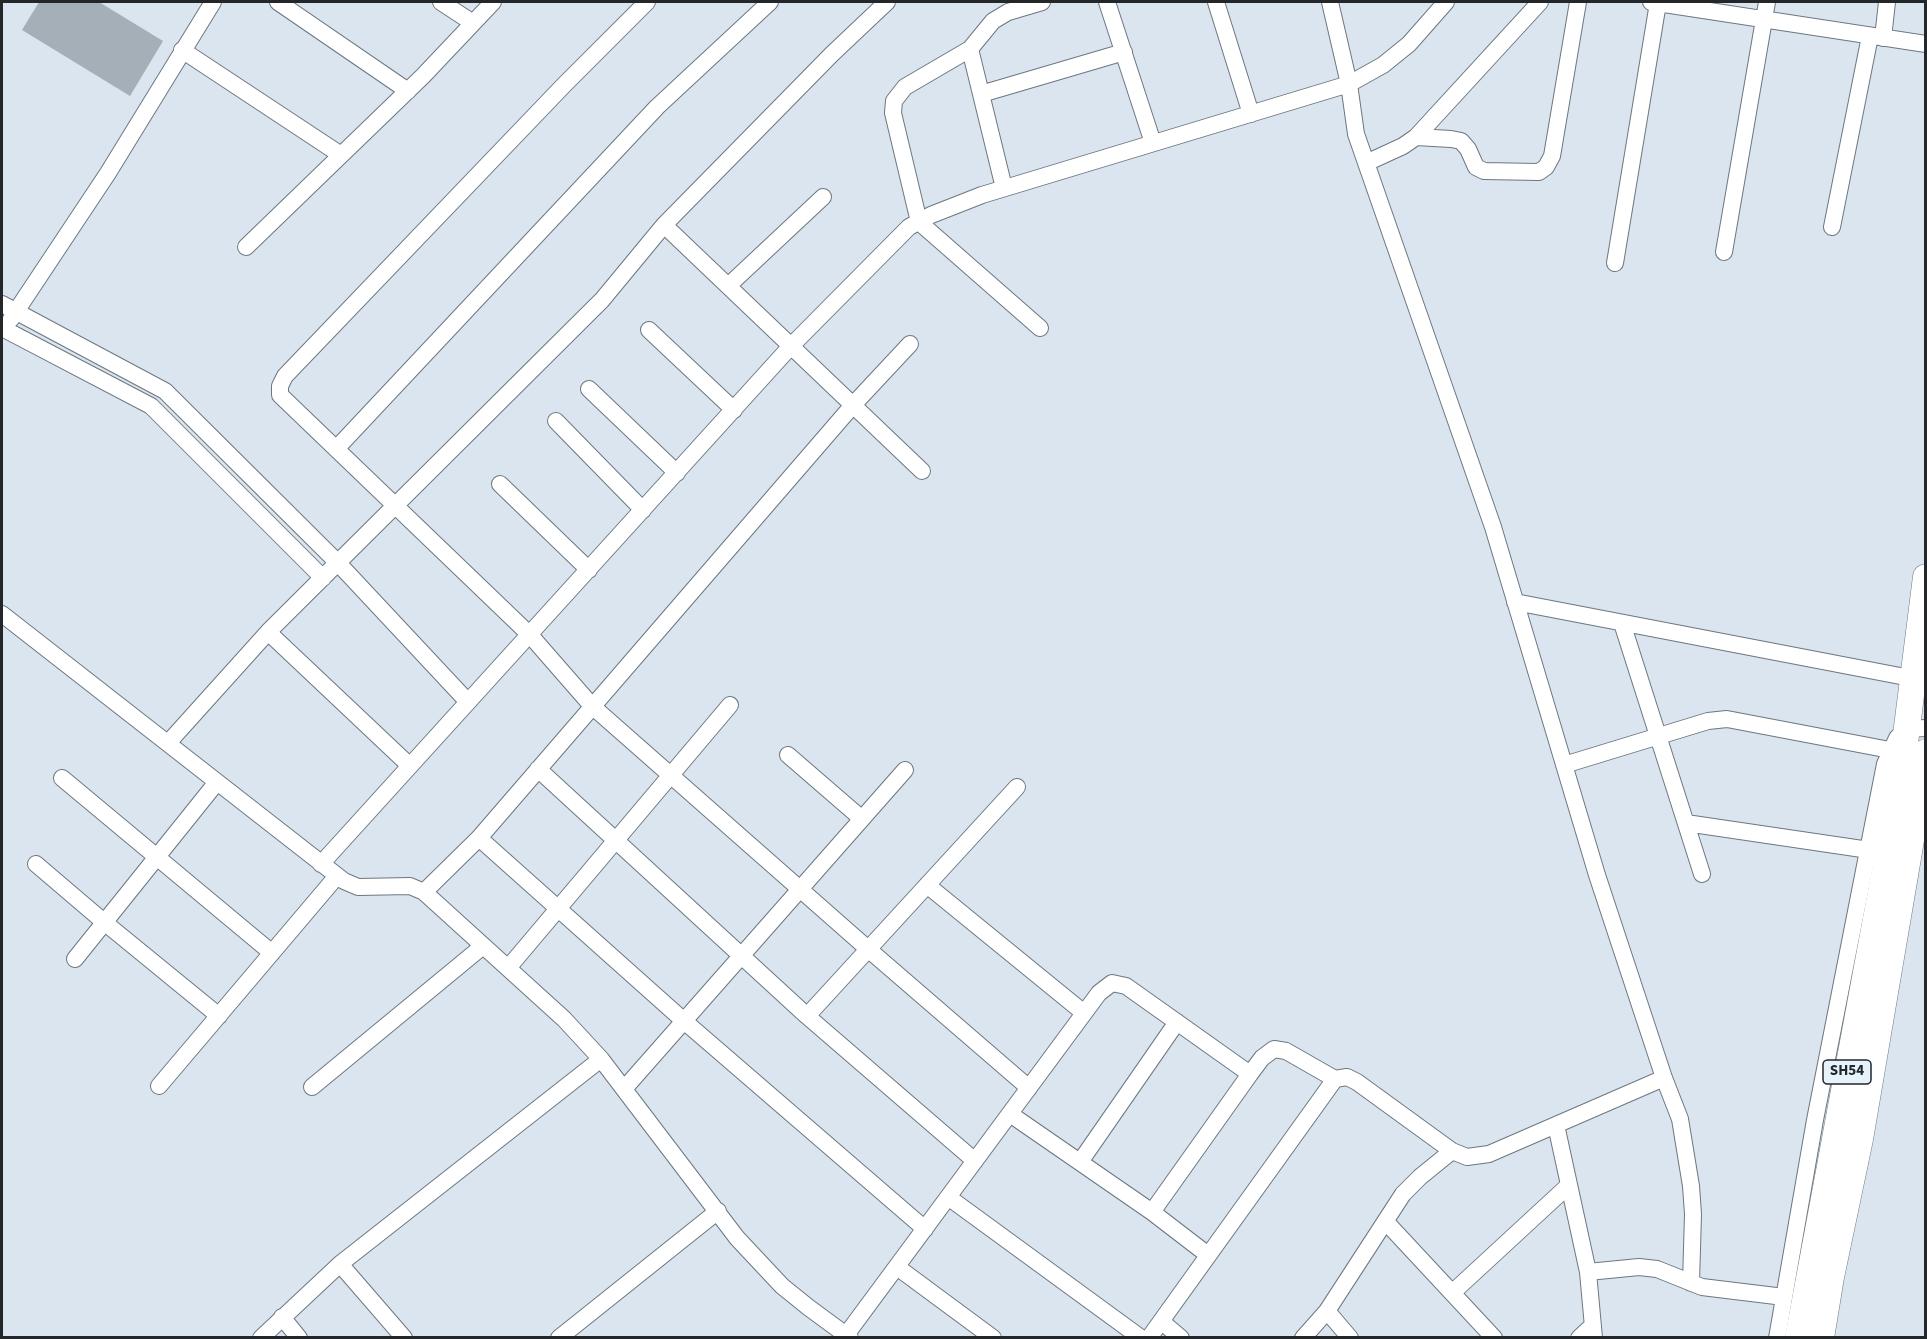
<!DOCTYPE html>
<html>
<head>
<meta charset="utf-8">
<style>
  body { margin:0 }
  #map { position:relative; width:1927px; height:1339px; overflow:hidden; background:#dae5ef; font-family:"Source Sans 3",sans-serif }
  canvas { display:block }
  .frame { position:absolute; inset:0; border:3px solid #23272a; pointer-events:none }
</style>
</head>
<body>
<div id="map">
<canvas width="1927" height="1339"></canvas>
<div class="frame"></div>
</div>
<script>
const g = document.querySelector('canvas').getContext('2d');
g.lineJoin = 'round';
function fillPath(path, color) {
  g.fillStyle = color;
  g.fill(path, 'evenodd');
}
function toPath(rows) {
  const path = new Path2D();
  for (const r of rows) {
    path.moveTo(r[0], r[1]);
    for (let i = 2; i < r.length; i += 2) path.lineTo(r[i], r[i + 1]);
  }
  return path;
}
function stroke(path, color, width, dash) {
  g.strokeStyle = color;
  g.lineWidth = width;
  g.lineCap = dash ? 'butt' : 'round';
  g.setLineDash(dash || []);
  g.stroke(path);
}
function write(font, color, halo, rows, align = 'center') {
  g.font = font + ' "Source Sans 3",sans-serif';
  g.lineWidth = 4.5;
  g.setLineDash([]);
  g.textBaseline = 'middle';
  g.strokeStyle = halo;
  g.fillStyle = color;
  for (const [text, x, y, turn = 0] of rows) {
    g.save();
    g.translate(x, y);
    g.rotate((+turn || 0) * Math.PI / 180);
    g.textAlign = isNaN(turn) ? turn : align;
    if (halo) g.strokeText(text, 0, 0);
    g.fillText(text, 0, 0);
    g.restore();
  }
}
const building = toPath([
  [39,2,99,2,163,41,130,96,22,30]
]);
const street = toPath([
  [278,2,408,91],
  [441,2,473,23],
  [647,2,564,85,285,376,280,386,280,395,530,635,592,706,868,949,1029,1088],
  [1107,2,1153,143],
  [1216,2,1251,114],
  [1330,2,1349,84,1356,134,1493,527,1597,875,1664,1078,1680,1119,1691,1186,1693,1214,1691,1283],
  [1651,2,1926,44],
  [1883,38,1887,2],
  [970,49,1004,188],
  [182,50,341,155],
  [981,94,1124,52],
  [1416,137,1451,139,1461,141,1468,149,1476,167,1484,171,1539,172,1546,167,1552,156,1578,2],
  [1366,163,1403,146,1416,137,1540,2],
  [664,225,922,471],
  [1832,227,1870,36],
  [246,247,423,76,493,2],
  [1724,252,1767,2],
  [1615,263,1658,3],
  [728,286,823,197],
  [2,304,165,391,338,563,468,702],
  [11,319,108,173,213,2],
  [2,328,151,406,323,578],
  [1040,328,919,222,893,113,894,101,905,87,970,49,993,21,1008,12,1042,2],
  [649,330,734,410],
  [589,389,677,473],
  [556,421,643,510],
  [336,449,657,107,770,2],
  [500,484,589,570],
  [1515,602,1921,680],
  [2,614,344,881,358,887,410,886,424,892,564,1019,601,1059,737,1238,782,1286,808,1307,850,1338],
  [1622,623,1702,874],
  [268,632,410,766],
  [168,743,268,632,602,300,664,225,832,54,887,2],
  [788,755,862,819],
  [1564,765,1708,721,1727,719,1890,750],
  [538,769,807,1016,975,1161],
  [62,778,272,953],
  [1686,823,1869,850],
  [479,838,684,1021,925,1229],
  [36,864,104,922,219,1016],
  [321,864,791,346,909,227,931,215,982,195,1349,84,1383,65,1409,44,1446,2],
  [927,885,1084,1013],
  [424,892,479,838,853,405,910,344],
  [75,959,217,782],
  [508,968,730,705],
  [807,1016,1017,787],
  [159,1086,337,876],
  [312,1087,483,946],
  [624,1089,905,770],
  [1010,1114,1152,1212,1208,1255],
  [1556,1125,1588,1272,1594,1338],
  [1080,1162,1177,1022],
  [948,1197,1141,1338],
  [1152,1212,1250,1074,1262,1058,1274,1049,1286,1051,1335,1079],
  [1386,1222,1494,1338],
  [340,1264,404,1338],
  [897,1267,993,1338],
  [1588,1272,1639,1267,1657,1269,1702,1287,1784,1297],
  [1452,1293,1569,1185],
  [1327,1311,1350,1338],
  [282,1317,299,1338],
  [1161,1321,1181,1338],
  [846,1335,1099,993,1112,983,1126,986,1250,1074],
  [261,1338,340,1264,601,1059],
  [559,1338,718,1211],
  [1149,1338,1335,1079,1347,1077,1357,1082,1452,1151,1467,1157,1489,1154,1664,1078],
  [1303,1338,1327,1311,1403,1194,1420,1177,1452,1151],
  [1579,1338,1593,1325],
  [1777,1338,1815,1120,1885,764,1897,738,1907,729,1926,728]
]);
const primary = toPath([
  [1798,1338,1897,806,1926,577],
  [1821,1338,1831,1277,1860,1139,1926,752]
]);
const shields = [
  [1847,1072,48]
];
const shieldNames = [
  ["SH54",1847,1072]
];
fillPath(building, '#a4afb8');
stroke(street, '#6d777f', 18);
stroke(primary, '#6d777f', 27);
stroke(street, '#fff', 16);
stroke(primary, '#fff', 26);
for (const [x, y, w] of shields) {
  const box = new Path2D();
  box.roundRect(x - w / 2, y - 12, w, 24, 4.5);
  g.fillStyle = '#e7f3fc';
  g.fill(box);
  stroke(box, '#23272a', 1.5);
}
write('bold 15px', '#23272a', null, shieldNames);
</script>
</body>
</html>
